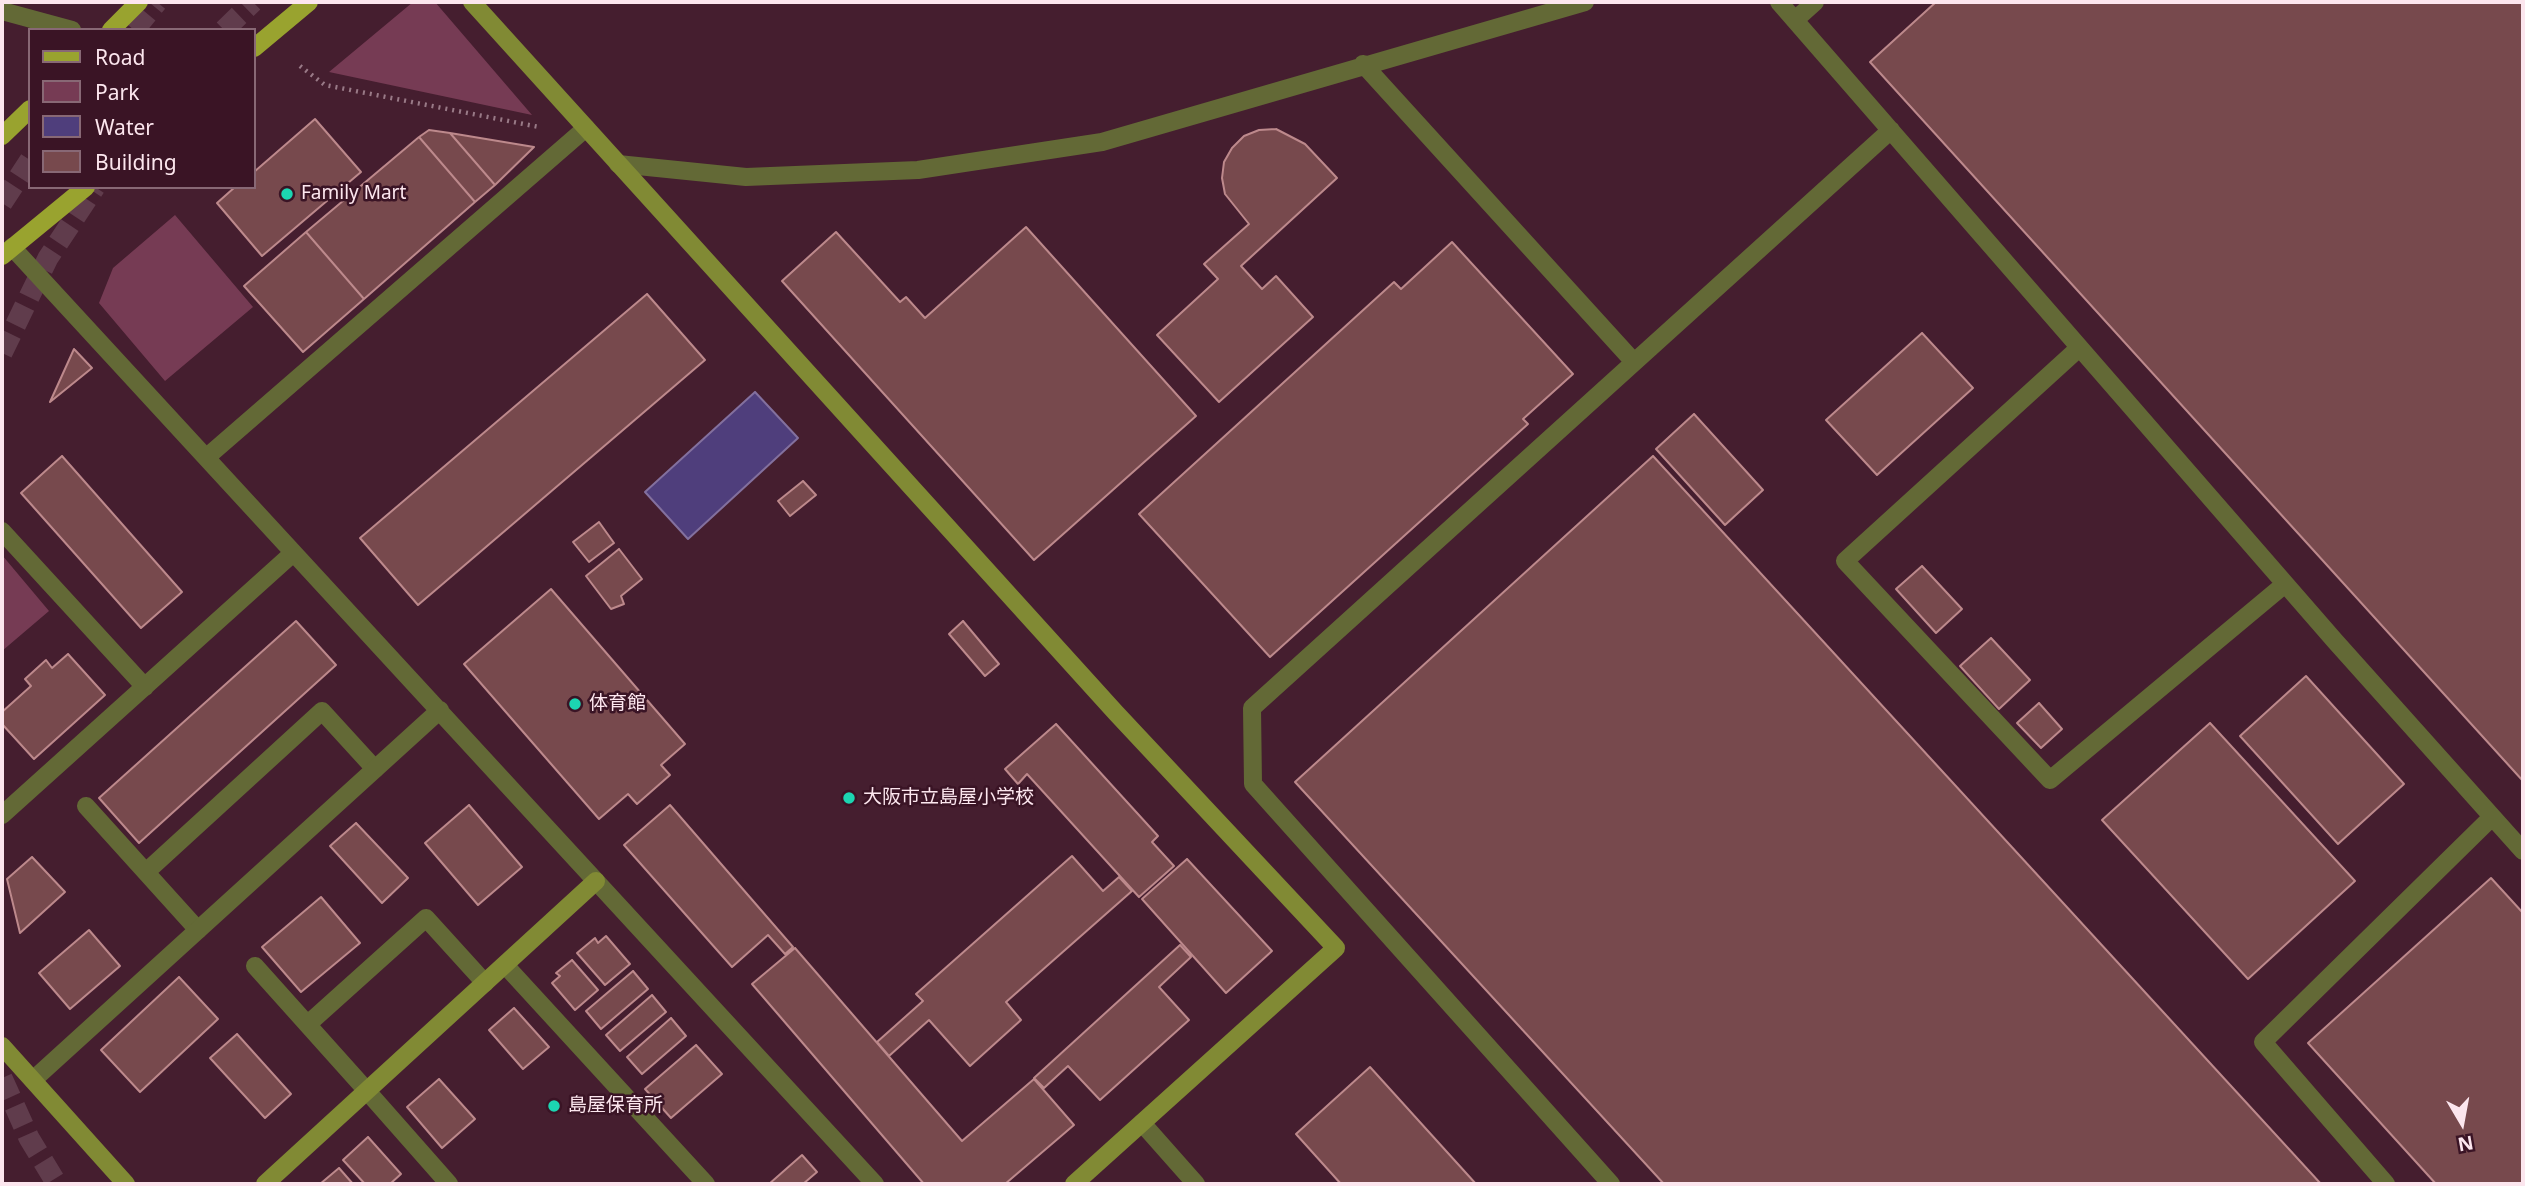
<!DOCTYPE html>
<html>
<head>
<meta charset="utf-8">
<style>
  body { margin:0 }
  #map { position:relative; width:2525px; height:1186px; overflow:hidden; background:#451e2f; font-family:"Noto Sans",sans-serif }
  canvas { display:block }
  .frame { position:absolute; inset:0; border:4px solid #fce6ee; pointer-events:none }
  .legend { position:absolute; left:28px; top:28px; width:228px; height:161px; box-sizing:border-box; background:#3a1425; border:2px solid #886875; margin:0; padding:9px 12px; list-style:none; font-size:21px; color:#fce6ee }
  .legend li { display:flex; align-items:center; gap:14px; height:35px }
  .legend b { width:35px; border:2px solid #886875 }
  .north { position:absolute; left:2427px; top:1088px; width:70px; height:70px; -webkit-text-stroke:5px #3a1425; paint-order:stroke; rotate:170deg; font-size:19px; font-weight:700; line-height:28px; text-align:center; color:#fce6ee }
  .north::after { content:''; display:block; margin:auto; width:24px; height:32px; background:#fce6ee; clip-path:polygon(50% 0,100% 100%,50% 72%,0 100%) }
</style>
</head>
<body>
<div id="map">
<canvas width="2525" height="1186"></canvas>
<div class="frame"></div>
<ul class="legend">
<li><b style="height:9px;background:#99a32f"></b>Road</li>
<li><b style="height:19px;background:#763b54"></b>Park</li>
<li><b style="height:19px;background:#4f3e7c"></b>Water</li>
<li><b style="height:19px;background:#77494d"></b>Building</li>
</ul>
<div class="north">N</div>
</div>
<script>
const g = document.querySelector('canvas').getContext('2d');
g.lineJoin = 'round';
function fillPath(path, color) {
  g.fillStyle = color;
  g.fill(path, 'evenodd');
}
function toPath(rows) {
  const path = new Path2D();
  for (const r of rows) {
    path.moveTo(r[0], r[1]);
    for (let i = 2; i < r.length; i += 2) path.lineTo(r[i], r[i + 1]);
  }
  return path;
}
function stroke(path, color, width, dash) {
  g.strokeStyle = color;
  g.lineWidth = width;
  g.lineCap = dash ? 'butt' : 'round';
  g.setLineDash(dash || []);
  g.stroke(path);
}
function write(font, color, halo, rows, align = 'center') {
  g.font = font + ' "Noto Sans","Noto Sans JP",sans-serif';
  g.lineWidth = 5;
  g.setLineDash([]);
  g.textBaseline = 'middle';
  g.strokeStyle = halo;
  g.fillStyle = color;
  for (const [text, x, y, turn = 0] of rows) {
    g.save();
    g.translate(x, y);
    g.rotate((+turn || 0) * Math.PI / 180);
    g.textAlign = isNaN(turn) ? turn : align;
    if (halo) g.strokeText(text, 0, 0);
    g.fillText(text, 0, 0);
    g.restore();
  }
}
const green = toPath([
  [413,2,435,2,532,115,329,72],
  [175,215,253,307,165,381,99,303,113,268],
  [2,555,49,611,2,651]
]);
const water = toPath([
  [755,392,798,438,688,539,645,492,755,392]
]);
const building = toPath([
  [1936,2,2523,2,2523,781,1870,62,1936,2],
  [315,119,361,172,262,256,217,203,235,187,254,187,254,172,315,119],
  [1276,129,1305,144,1337,178,1241,266,1262,289,1276,276,1313,317,1219,402,1157,335,1218,279,1204,264,1249,224,1225,194,1222,178,1224,162,1232,148,1244,136,1259,130,1276,129],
  [429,130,450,133,495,185,475,202,419,137,429,130],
  [450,133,534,147,495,185,450,133],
  [419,137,475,202,364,299,306,232,419,137],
  [1026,227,1196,416,1034,560,782,281,836,232,900,302,906,297,925,318,1026,227],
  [306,232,364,299,303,352,244,286,306,232],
  [1452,242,1573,374,1523,419,1528,424,1270,657,1139,514,1394,282,1401,289,1452,242],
  [647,294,705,360,418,605,360,538,647,294],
  [1922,333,1973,388,1877,475,1826,420,1922,333],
  [74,349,92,368,50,402,74,349],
  [1694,414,1763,490,1725,525,1656,449,1694,414],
  [62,456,182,592,141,628,21,493,62,456],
  [1653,456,2321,1184,1664,1184,1295,782,1653,456],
  [803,481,816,495,790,516,778,501,803,481],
  [599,522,614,543,589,562,573,542,599,522],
  [619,549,642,579,621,596,624,604,611,609,586,576,619,549],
  [1922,566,1962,609,1936,633,1896,589,1922,566],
  [551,589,685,744,661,765,670,775,637,804,628,794,599,819,464,664,551,589],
  [296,621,336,665,139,843,99,798,296,621],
  [963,621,999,664,985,676,949,634,963,621],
  [1991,638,2030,680,1999,709,1960,666,1991,638],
  [68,654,105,695,34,759,2,724,2,712,31,686,25,679,46,660,52,668,68,654],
  [2306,676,2404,784,2338,844,2240,736,2306,676],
  [2039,703,2062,729,2041,748,2017,723,2039,703],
  [2210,723,2355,881,2248,979,2102,820,2210,723],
  [1056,724,1158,836,1152,842,1174,866,1139,897,1027,774,1018,784,1005,769,1056,724],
  [469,805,522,867,478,905,425,843,469,805],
  [670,805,793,947,785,954,768,935,732,967,624,845,670,805],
  [356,823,408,878,382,903,330,846,356,823],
  [1072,856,1103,891,1119,877,1132,891,1006,1002,1021,1020,970,1066,929,1020,889,1056,877,1042,923,1001,916,994,1072,856],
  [32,857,65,892,20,933,7,879,32,857],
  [1187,859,1272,951,1226,993,1142,899,1187,859],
  [2491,878,2523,913,2523,1182,2520,1184,2436,1184,2308,1043,2491,878],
  [321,897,360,943,301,992,262,947,321,897],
  [89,930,120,966,70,1009,39,973,89,930],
  [606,936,630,964,605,985,577,953,595,938,598,943,606,936],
  [1180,945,1191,957,1159,987,1189,1020,1100,1100,1068,1066,1044,1088,1034,1078,1180,945],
  [795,948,962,1141,1034,1079,1074,1125,1005,1184,924,1184,752,984,795,948],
  [572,960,598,990,575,1010,552,983,560,976,556,973,572,960],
  [633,971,648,989,601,1029,586,1011,633,971],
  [179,977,218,1019,140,1092,101,1050,179,977],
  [652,995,666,1012,620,1051,606,1035,652,995],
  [514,1008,549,1047,523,1069,489,1030,514,1008],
  [671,1018,686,1036,642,1074,627,1057,671,1018],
  [237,1034,291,1094,265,1118,210,1058,237,1034],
  [696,1045,722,1074,671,1118,645,1089,696,1045],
  [1370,1067,1476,1184,1341,1184,1296,1134,1370,1067],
  [439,1079,475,1119,442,1148,407,1107,439,1079],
  [368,1137,401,1174,390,1184,365,1184,343,1160,368,1137],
  [802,1155,817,1172,803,1184,769,1184,802,1155],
  [339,1168,353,1184,320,1184,339,1168]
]);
const highwayTunnel = toPath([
  [134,30,157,2],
  [224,30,253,2],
  [2,203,30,160],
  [2,353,48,258,95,187],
  [2,1078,29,1138,57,1184]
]);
const path = toPath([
  [300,66,325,85,539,127]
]);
const lane = toPath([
  [1779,2,2335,641,2523,851],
  [1795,20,1815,2],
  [1363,64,1634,362],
  [618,164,746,177,918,170,1102,142,1585,2],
  [2079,348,1845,561,2050,780,2285,584],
  [86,806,198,930],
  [146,872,322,711,375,769],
  [255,966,367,1091],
  [308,1024,426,918,485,983],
  [1611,1184,1253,784,1252,708,1891,130],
  [2386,1184,2263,1042,2492,817]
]);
const street = toPath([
  [2,11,72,30],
  [12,247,875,1184],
  [208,456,586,128],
  [2,531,145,687],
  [2,815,292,554],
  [505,965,706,1184],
  [33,1080,440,710],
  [367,1091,449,1184],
  [1142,1123,1196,1184]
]);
const secondary = toPath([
  [472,2,1116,713,1336,948,1074,1184],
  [2,1046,126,1184],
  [265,1184,596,881]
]);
const primary = toPath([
  [111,30,139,2],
  [254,48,309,2],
  [2,136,30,109],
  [2,256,86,187]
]);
const markers = [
  [287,194,7,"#1cd5b1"],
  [575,704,7,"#1cd5b1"],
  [849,798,7,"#1cd5b1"],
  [554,1106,7,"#1cd5b1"]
];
const poiNames = [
  ["Family Mart",301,194],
  ["体育館",589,704],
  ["大阪市立島屋小学校",863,798],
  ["島屋保育所",568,1106]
];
fillPath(green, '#763b54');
fillPath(water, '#4f3e7c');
stroke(water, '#83709e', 2);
fillPath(building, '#77494d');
stroke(building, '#bd898c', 2);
stroke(highwayTunnel, '#603c4c', 21, [21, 10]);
stroke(path, '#997a87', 4.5, [2, 5]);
stroke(lane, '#636936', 18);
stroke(street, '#636936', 18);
stroke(secondary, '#818a34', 18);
stroke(primary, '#99a32f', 18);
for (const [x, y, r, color] of markers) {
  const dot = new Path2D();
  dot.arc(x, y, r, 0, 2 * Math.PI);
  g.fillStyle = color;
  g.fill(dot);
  stroke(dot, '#3a1425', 2.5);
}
write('19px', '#fce6ee', '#3a1425', poiNames, 'left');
</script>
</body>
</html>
